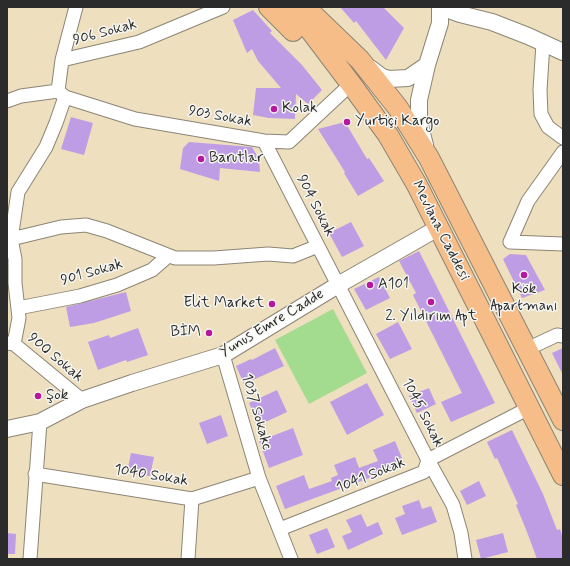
<!DOCTYPE html>
<html>
<head>
<meta charset="utf-8">
<style>
  body { margin:0 }
  #map { position:relative; width:570px; height:566px; overflow:hidden; background:#eedfbf; font-family:Mynerve,sans-serif }
  canvas { display:block }
  .frame { position:absolute; inset:0; border:8px solid #2b2b2b; pointer-events:none }
</style>
</head>
<body>
<div id="map">
<canvas width="570" height="566"></canvas>
<div class="frame"></div>
</div>
<script>
const g = document.querySelector('canvas').getContext('2d');
g.lineJoin = 'round';
function fillPath(path, color) {
  g.fillStyle = color;
  g.fill(path, 'evenodd');
}
function toPath(rows) {
  const path = new Path2D();
  for (const r of rows) {
    path.moveTo(r[0], r[1]);
    for (let i = 2; i < r.length; i += 2) path.lineTo(r[i], r[i + 1]);
  }
  return path;
}
function stroke(path, color, width, dash) {
  g.strokeStyle = color;
  g.lineWidth = width;
  g.lineCap = dash ? 'butt' : 'round';
  g.setLineDash(dash || []);
  g.stroke(path);
}
function write(font, color, halo, rows, align = 'center') {
  g.font = font + ' Mynerve,sans-serif';
  g.lineWidth = 3;
  g.setLineDash([]);
  g.textBaseline = 'middle';
  g.strokeStyle = halo;
  g.fillStyle = color;
  for (const [text, x, y, turn = 0] of rows) {
    g.save();
    g.translate(x, y);
    g.rotate((+turn || 0) * Math.PI / 180);
    g.textAlign = isNaN(turn) ? turn : align;
    if (halo) g.strokeText(text, 0, 0);
    g.fillText(text, 0, 0);
    g.restore();
  }
}
const green = toPath([
  [333,309,367,373,309,404,275,340]
]);
const building = toPath([
  [340,7,383,7,404,28,386,60,356,21,354,23],
  [253,10,272,31,270,33,302,65,322,90,308,104,296,94,295,119,269,118,253,115,256,88,281,88,258,61,252,49,247,53,233,20],
  [71,117,93,123,84,155,61,149],
  [345,122,367,159,369,158,384,181,358,196,344,173,345,172,318,129],
  [189,142,252,147,259,159,260,172,220,168,219,181,180,169,183,148],
  [351,222,364,246,342,257,329,233],
  [419,251,495,403,451,422,441,402,462,393,413,295,416,293,399,261],
  [510,254,526,255,545,290,522,298,503,259],
  [379,277,390,298,366,310,354,289],
  [126,292,131,311,94,323,70,327,66,307],
  [398,322,412,349,390,359,376,334],
  [138,328,148,355,127,362,126,360,98,370,88,342,109,335,110,338],
  [275,348,284,366,244,384,236,366,251,359,252,360],
  [563,348,563,375,552,353],
  [367,383,384,415,347,435,330,402],
  [429,388,436,404,417,413,409,396],
  [277,390,287,412,259,425,249,403],
  [221,415,228,436,207,444,199,423],
  [293,428,303,455,269,468,259,441],
  [512,430,543,494,557,530,560,529,563,539,563,558,559,559,537,559,527,532,516,505,518,504,497,458,495,459,487,442],
  [395,441,404,463,372,475,372,477,285,509,276,486,304,475,309,489,332,481,331,478,338,475,334,465,355,457,359,468,378,461,373,450],
  [131,453,154,457,150,476,127,473],
  [479,481,486,496,467,505,460,491],
  [419,500,422,509,431,506,437,522,402,535,395,518,405,514,402,506],
  [361,514,367,527,378,522,383,534,348,550,342,536,352,532,346,520],
  [327,528,335,547,317,554,309,535],
  [7,533,16,534,15,554,7,554],
  [503,533,508,552,481,559,476,540]
]);
const minor = toPath([
  [543,43,540,90,541,114,548,127,563,138],
  [62,60,139,42,223,7],
  [65,97,135,119,264,141,289,142,351,84],
  [7,101,21,96,58,91],
  [264,141,428,460,453,505,461,533,465,559],
  [563,152,528,201,510,242,563,244],
  [7,240,61,227,86,225,107,231,175,258,214,258,268,254,293,256,318,246],
  [18,308,80,296,117,285,152,270,168,256],
  [7,343,14,344,82,400],
  [14,344,19,318,15,283,15,259,11,239,18,192,46,147,56,123,65,97,58,91,62,60,76,7],
  [527,349,557,335,563,336],
  [223,355,259,478,291,559],
  [35,474,192,499,259,478],
  [280,529,424,472,428,460,529,408],
  [30,559,40,422],
  [188,559,192,499]
]);
const tertiary = toPath([
  [445,7,449,10,460,14,492,22,528,36,563,52],
  [370,68,382,77,389,79,408,78,427,65],
  [425,145,419,122,419,100,427,65,440,23,440,7],
  [7,429,40,422,82,400,132,383,223,355,338,285,438,228]
]);
const primary = toPath([
  [269,7,293,31],
  [287,7,311,31,351,84,388,135,417,185,563,475],
  [305,7,360,60,398,108,429,158,563,420]
]);
const markers = [
  [274,109,4,"#b5179e"],
  [347,122,4,"#b5179e"],
  [201,159,4,"#b5179e"],
  [524,275,4,"#b5179e"],
  [370,285,4,"#b5179e"],
  [431,302,4,"#b5179e"],
  [272,304,4,"#b5179e"],
  [209,333,4,"#b5179e"],
  [38,396,4,"#b5179e"]
];
const streetNames = [
  ["906 Sokak",105,33,-15],
  ["903 Sokak",220,117,10],
  ["904 Sokak",315,206,63],
  ["Mevlana Caddesi",440,231,63],
  ["901 Sokak",92,273,-16],
  ["Yunus Emre Cadde",272,324,-31],
  ["900 Sokak",55,358,40],
  ["1037 Sokakc",256,412,74],
  ["1045 Sokak",422,413,63],
  ["1040 Sokak",151,476,9],
  ["1041 Sokak",371,476,-22]
];
const poiNames = [
  ["Kolak",282,109],
  ["Yurtiçi Kargo",355,122],
  ["Barutlar",209,159],
  ["A101",378,285],
  ["Kök",524,290,"center"],
  ["Apartmanı",524,307,"center"],
  ["Elit Market",264,304,"right"],
  ["2. Yıldırım Apt",431,317,"center"],
  ["BİM",201,333,"right"],
  ["Şok",46,396]
];
fillPath(green, '#a3dc8e');
fillPath(building, '#be9de5');
stroke(minor, '#8c8575', 15);
stroke(tertiary, '#8c8575', 18);
stroke(primary, '#8c8575', 22);
stroke(minor, '#fff', 13);
stroke(tertiary, '#fff', 16);
stroke(primary, '#f7bd88', 20);
for (const [x, y, r, color] of markers) {
  const dot = new Path2D();
  dot.arc(x, y, r, 0, 2 * Math.PI);
  g.fillStyle = color;
  g.fill(dot);
  stroke(dot, '#f6f6f2', 1.5);
}
write('15px', '#2b2b2b', '#f6f6f2', streetNames);
write('15px', '#2b2b2b', '#f6f6f2', poiNames, 'left');
</script>
</body>
</html>
